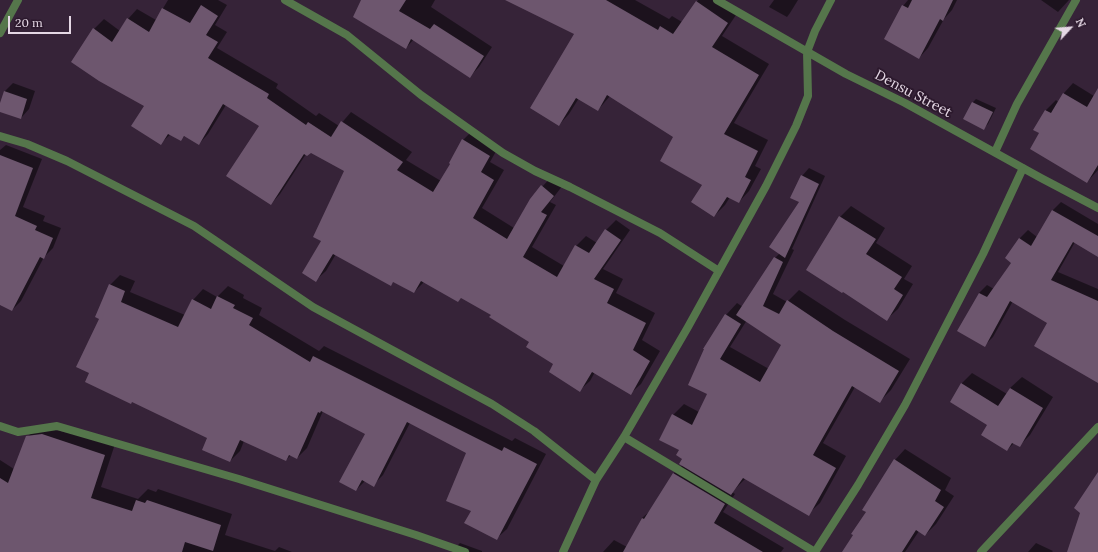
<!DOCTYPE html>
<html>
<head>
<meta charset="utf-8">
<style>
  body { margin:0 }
  #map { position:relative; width:1098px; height:552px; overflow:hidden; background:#362338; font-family:Lora,serif }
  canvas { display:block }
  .north { position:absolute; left:1050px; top:8px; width:40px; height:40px; -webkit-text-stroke:3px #2c192d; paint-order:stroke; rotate:64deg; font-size:11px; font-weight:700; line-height:16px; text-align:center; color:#e5d8e5 }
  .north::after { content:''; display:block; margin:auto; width:14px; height:18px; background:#e5d8e5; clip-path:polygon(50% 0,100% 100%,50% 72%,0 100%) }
  .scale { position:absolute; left:8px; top:16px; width:63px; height:18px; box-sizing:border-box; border:2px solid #e5d8e5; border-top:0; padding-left:5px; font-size:12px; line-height:14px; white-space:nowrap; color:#e5d8e5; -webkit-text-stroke:3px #2c192d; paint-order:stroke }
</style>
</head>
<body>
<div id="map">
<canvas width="1098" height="552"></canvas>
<div class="north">N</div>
<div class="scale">20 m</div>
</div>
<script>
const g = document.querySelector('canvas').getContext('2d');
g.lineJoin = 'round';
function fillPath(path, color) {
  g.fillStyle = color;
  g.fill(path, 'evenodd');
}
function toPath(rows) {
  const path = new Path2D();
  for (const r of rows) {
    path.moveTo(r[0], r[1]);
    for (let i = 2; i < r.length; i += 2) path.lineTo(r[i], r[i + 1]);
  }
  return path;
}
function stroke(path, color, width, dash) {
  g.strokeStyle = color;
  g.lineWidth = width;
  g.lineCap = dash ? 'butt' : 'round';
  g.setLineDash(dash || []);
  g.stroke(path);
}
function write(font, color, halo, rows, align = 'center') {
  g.font = font + ' Lora,serif';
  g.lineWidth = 4;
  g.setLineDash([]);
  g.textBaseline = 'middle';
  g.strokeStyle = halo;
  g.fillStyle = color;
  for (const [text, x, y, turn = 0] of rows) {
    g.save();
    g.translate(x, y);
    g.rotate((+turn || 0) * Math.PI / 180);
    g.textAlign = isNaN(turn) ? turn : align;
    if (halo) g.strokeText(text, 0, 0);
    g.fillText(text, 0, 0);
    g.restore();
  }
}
const shadow = toPath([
  [168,0,218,0,227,5,215,25,227,32,217,48,278,84,276,88,316,116,319,113,339,126,351,112,412,152,406,160,441,181,463,140,473,130,499,146,490,162,504,170,482,208,514,228,531,199,552,176,563,185,550,202,556,205,532,247,564,266,576,246,586,236,597,243,606,230,616,220,630,230,603,269,623,279,616,293,655,313,642,340,660,351,641,384,631,393,595,372,590,381,580,390,555,364,531,342,492,315,462,297,458,301,424,282,414,292,336,254,326,271,316,280,322,241,345,170,311,151,306,154,280,194,271,204,260,125,226,105,208,134,199,144,185,136,180,140,171,134,161,143,145,106,94,29,104,19,120,31,128,19,137,9,156,20],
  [380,0,435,0,431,7,492,47,479,67,470,76,414,39,406,48],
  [514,0,635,0,669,19,672,16,682,22,698,0,720,0,738,12,722,36,769,64,734,123,768,140,755,166,761,169,749,191,739,202,730,197,725,205,714,216,703,184,675,137,610,96,598,110,579,98,569,114,559,125,575,34],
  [774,0,798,0,790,13,787,17,769,7],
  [908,0,957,0,952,10,944,19,928,48,919,58,903,6],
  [1041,0,1069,0,1058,12],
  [13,83,35,91,29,109,21,118,0,111,5,91],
  [1073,83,1094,96,1098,90,1098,170,1087,182,1040,133,1034,130,1046,110,1056,100,1058,102,1064,93],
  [976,99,996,108,988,124,984,128,973,102],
  [6,145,42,159,23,207,45,216,43,221,61,228,53,248,44,257,21,301,12,310,0,303,0,150],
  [809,168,825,176,792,249,794,250,773,294,787,302,799,290,845,320,910,359,891,390,880,401,855,387,823,443,846,456,820,503,808,514,746,478,732,492,735,494,723,512,784,548,781,552,603,552,614,540,627,547,642,518,651,510,674,473,683,465,683,459,680,450,673,415,684,404,699,412,708,393,726,315,737,303,743,307,775,258,779,254,801,202,802,176],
  [747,320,783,344,769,369,730,347],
  [1061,202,1098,224,1098,255,1075,242,1058,272,1098,289,1098,381,1048,322,1013,301,993,337,985,345,979,293,987,285,994,289,1012,262,1006,258,1020,238,1028,230,1037,237,1053,210],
  [851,206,885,228,876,243,912,266,904,279,913,284,898,309,887,319,840,217],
  [120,275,135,281,130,292,185,315,193,300,203,289,217,297,228,286,244,295,243,298,262,308,259,315,319,351,324,346,512,441,515,438,546,454,507,529,496,539,472,511,468,453,410,423,383,475,373,485,365,481,356,490,367,434,323,411,307,448,297,458,291,455,286,460,244,441,240,451,230,461,209,437,90,373,100,318,110,285],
  [972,373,1007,394,1010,388,1022,377,1053,397,1030,435,1019,446,1014,443,1007,450,961,384],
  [39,426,115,444,101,487,138,499,148,489,156,492,158,489,232,514,225,535,275,551,279,547,292,552,0,552,0,460,14,469,27,437],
  [905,449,951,478,945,490,954,496,936,524,925,535,919,531,905,552,843,552,867,512,895,460],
  [460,543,482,551,482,552,451,552],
  [1036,543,1053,551,1052,552,1028,552]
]);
const building = toPath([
  [361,0,406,0,399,11,430,29,434,24,484,56,470,78,411,39,406,49,353,17],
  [505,0,606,0,658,30,660,26,673,34,696,1,728,23,712,47,759,75,724,134,758,151,745,177,751,180,739,203,727,197,714,217,691,202,702,185,660,161,673,137,607,95,598,111,576,98,559,126,530,108,574,34],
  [912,0,953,0,943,21,940,19,919,59,884,39,902,5,908,8],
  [201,5,218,16,206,35,218,42,208,58,269,94,267,98,306,125,308,122,331,137,341,121,403,162,397,170,433,192,450,164,449,163,462,139,490,156,481,172,494,180,473,218,507,239,530,199,541,185,554,196,541,212,547,215,523,257,557,277,575,245,589,253,605,229,621,240,594,279,614,289,607,303,646,323,633,350,650,361,631,395,592,372,580,392,549,372,553,364,526,347,529,342,489,317,491,315,461,298,458,302,421,281,414,293,393,282,391,286,333,254,316,282,302,273,321,241,313,237,344,171,311,153,307,156,304,154,271,205,226,176,259,126,223,104,199,145,184,136,181,141,168,134,161,145,131,126,144,106,99,81,71,62,93,28,112,42,127,18,149,32,162,8,190,23],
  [1098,88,1098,165,1087,183,1030,149,1039,133,1033,130,1045,110,1051,113,1063,93,1087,107],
  [4,91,27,99,21,119,0,112,0,103],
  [972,102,993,112,984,130,963,119],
  [0,155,33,168,15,216,37,226,35,230,53,238,44,259,40,257,12,311,0,305],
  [801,175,819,184,785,258,769,247,799,202,790,198],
  [1052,210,1098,236,1098,257,1073,242,1051,280,1098,301,1098,383,1034,346,1047,323,1010,301,985,347,957,331,979,293,987,297,1011,263,1005,258,1019,238,1031,246],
  [839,216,876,239,866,254,902,277,894,289,903,295,887,321,843,292,842,293,806,270],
  [774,257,783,262,763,306,779,314,787,300,833,331,899,371,880,403,852,386,813,455,836,468,809,516,743,478,731,495,679,464,682,459,676,455,679,450,659,440,672,414,692,425,707,394,688,385,704,349,703,349,725,314,741,324,720,359,760,382,781,345,736,315],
  [109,284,125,291,121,302,178,327,192,299,211,309,217,296,235,305,233,308,253,318,249,325,310,362,313,356,502,451,504,447,537,464,497,540,464,523,471,511,446,501,466,453,407,422,374,487,362,480,356,491,339,482,365,434,321,411,320,413,318,412,297,459,289,455,286,461,240,440,230,462,202,450,207,438,132,402,131,404,85,382,89,373,76,367,99,319,95,317],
  [961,383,998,406,1010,388,1043,408,1020,447,1012,443,1007,451,981,435,987,425,950,402],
  [42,434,105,455,91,498,132,511,136,500,145,503,147,500,221,525,213,551,185,542,182,552,0,552,0,478,8,483,26,436],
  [894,459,941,490,935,501,944,507,925,536,916,530,902,552,842,552,853,535,851,534,866,512,862,510],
  [1098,472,1098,552,1067,552,1080,513,1074,508],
  [673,473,725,504,714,523,763,552,623,552,642,518,644,519]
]);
const minor = toPath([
  [285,0,347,35,421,95,503,153,535,171,570,187,660,233,719,271],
  [717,0,846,74,905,103,1041,178,1098,208],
  [0,33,18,0],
  [0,136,27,144,67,161,194,226,313,307,492,404,534,431,596,480],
  [995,152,1017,104,1076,0],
  [0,426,18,432,57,426,239,479,416,535,465,552],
  [624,437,815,552],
  [563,552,596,480,624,437,688,327,766,186,796,126,808,96,807,52,815,31,831,0],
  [815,552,858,485,905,405,983,254,1023,168]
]);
const tertiary = toPath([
  [981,552,1098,427]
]);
const streetNames = [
  ["Densu Street",913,94,28]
];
fillPath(shadow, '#0007');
fillPath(building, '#6d566e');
stroke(minor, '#55764b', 8);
stroke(tertiary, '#55764b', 8);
write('14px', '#e5d8e5', '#2c192d', streetNames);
</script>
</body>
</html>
